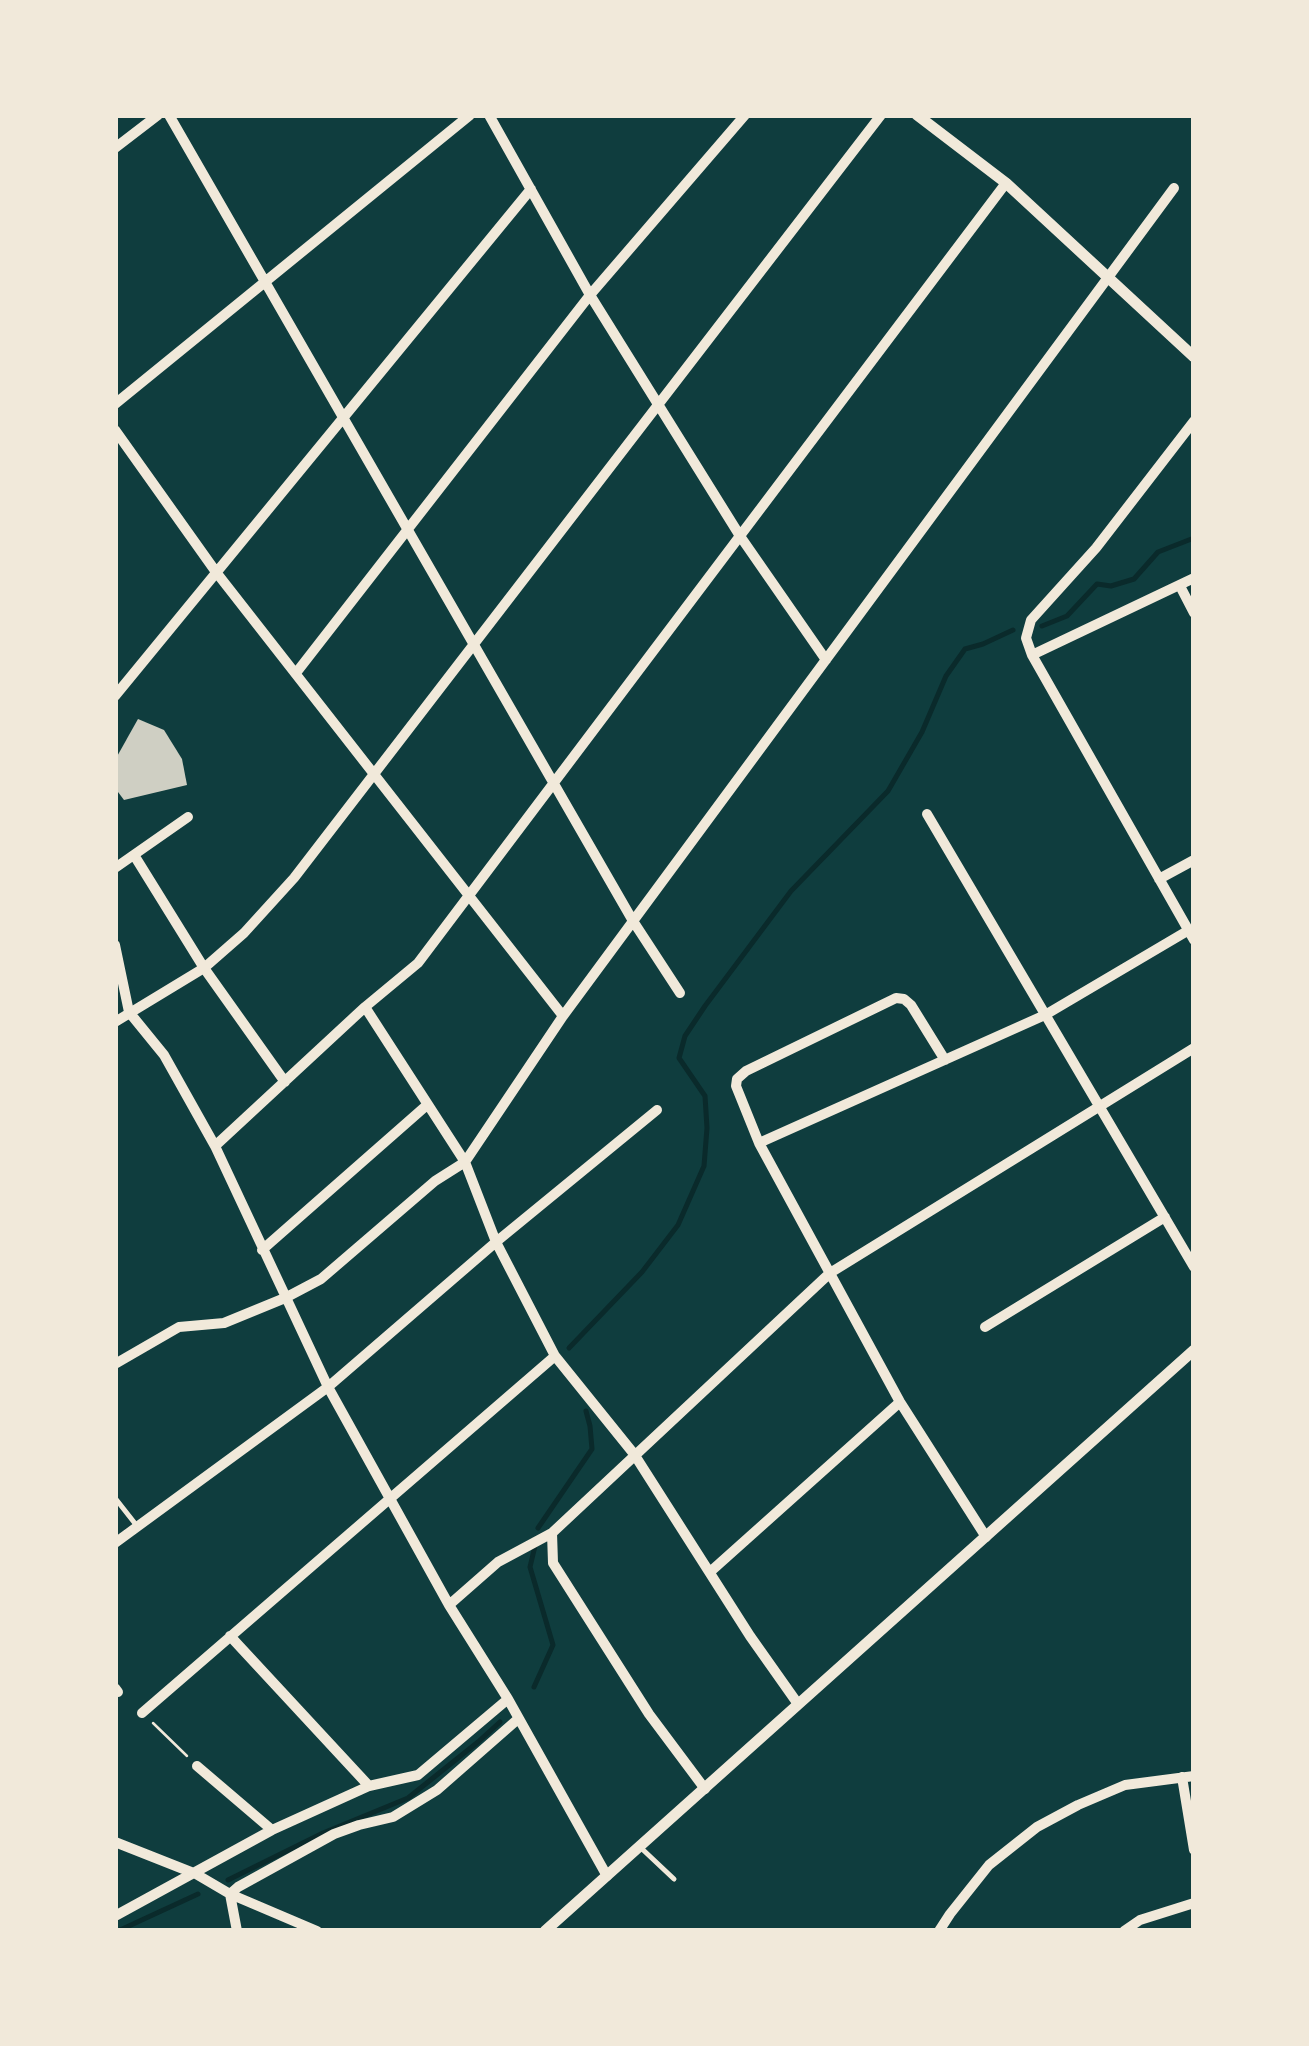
<!DOCTYPE html>
<html>
<head>
<meta charset="utf-8">
<style>
  body { margin:0 }
  #map { position:relative; width:1309px; height:2046px; overflow:hidden; background:#0f3d3e; font-family:Commissioner,sans-serif }
  canvas { display:block }
  .frame { position:absolute; inset:0; border:118px solid #f1e9da; pointer-events:none }
</style>
</head>
<body>
<div id="map">
<canvas width="1309" height="2046"></canvas>
<div class="frame"></div>
</div>
<script>
const g = document.querySelector('canvas').getContext('2d');
g.lineJoin = 'round';
function toPath(rows) {
  const path = new Path2D();
  for (const r of rows) {
    path.moveTo(r[0], r[1]);
    for (let i = 2; i < r.length; i += 2) path.lineTo(r[i], r[i + 1]);
  }
  return path;
}
function stroke(path, color, width, dash) {
  g.strokeStyle = color;
  g.lineWidth = width;
  g.lineCap = dash ? 'butt' : 'round';
  g.setLineDash(dash || []);
  g.stroke(path);
}
function fillPath(path, color) {
  g.fillStyle = color;
  g.fill(path, 'evenodd');
}
const stream = toPath([
  [1042,626,1067,616,1097,584,1111,586,1134,579,1158,552,1194,538],
  [569,1348,642,1272,678,1225,704,1166,707,1128,705,1096,679,1058,685,1036,705,1006,791,891,888,791,922,732,946,676,965,649,983,644,1013,630],
  [538,1528,592,1449,590,1426,586,1411],
  [534,1687,553,1645,530,1567,535,1546],
  [228,1880,323,1833,408,1798,478,1742,500,1722],
  [118,1931,198,1894]
]);
const building = toPath([
  [138,719,164,730,182,759,187,785,124,800,115,788,115,760]
]);
const path = toPath([
  [153,1723,187,1756]
]);
const service = toPath([
  [115,1498,137,1526],
  [640,1847,674,1879]
]);
const minor = toPath([
  [169,115,633,921,680,993],
  [489,115,590,295,740,536,826,660],
  [115,148,158,115],
  [115,404,470,115],
  [1194,421,1096,548,1031,620,1026,638,1032,655,1194,940],
  [115,430,216,572,563,1016],
  [1180,586,1194,613],
  [1032,655,1194,578],
  [296,673,590,295,745,115],
  [115,696,531,189],
  [927,814,1194,1267],
  [134,855,204,968,285,1082],
  [115,868,188,817],
  [1159,879,1194,860],
  [115,945,129,1012,164,1055,215,1146,328,1387,449,1605,508,1699,607,1876],
  [365,1007,465,1162,496,1242,555,1356,634,1454,750,1636,798,1704],
  [115,1022,204,968,244,933,294,878,881,115],
  [945,1060,911,1005,904,999,896,998,746,1071,737,1079,736,1086,759,1143,900,1402,986,1537],
  [759,1143,1045,1015,1189,930],
  [215,1146,365,1007,418,963,1006,183],
  [262,1250,427,1105],
  [985,1327,1165,1217],
  [115,1364,179,1327,224,1323,285,1298,321,1279,435,1181,465,1162,563,1016,1174,188],
  [552,1533,553,1563,649,1714,705,1789],
  [115,1543,328,1387,496,1242,657,1110],
  [710,1572,900,1402],
  [449,1605,498,1562,552,1533,830,1273,1194,1048],
  [230,1636,369,1786],
  [115,1688,118,1692],
  [142,1713,555,1356],
  [197,1766,272,1830],
  [1182,1777,1194,1850],
  [115,1842,196,1874,230,1894,317,1931],
  [115,1916,272,1830,369,1786,418,1775,508,1699],
  [237,1931,230,1894,238,1887,334,1834,359,1825,393,1817,437,1790,518,1719],
  [939,1931,950,1914,989,1865,1037,1827,1078,1805,1125,1785,1194,1776],
  [1124,1931,1140,1920,1194,1903]
]);
const tertiary = toPath([
  [917,115,1006,183,1194,357],
  [545,1931,1194,1350]
]);
stroke(stream, '#0a2a2b', 5);
fillPath(building, '#cfcfc3');
stroke(path, '#f1e9da', 2.5);
stroke(service, '#f1e9da', 5);
stroke(minor, '#f1e9da', 10);
stroke(tertiary, '#f1e9da', 11);
</script>
</body>
</html>
